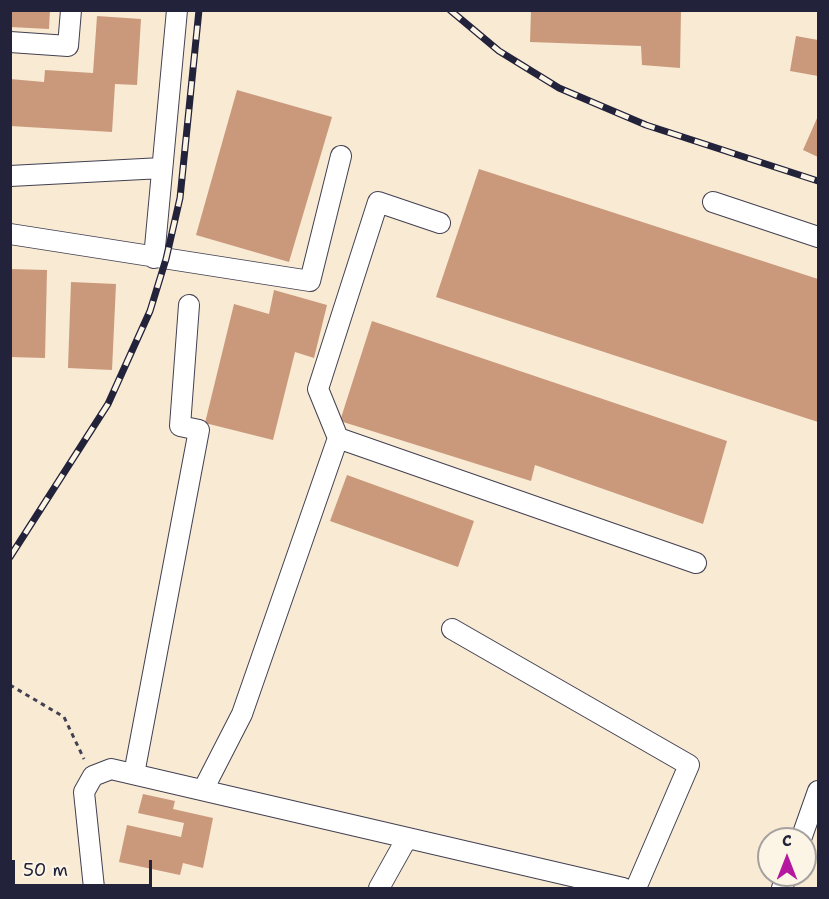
<!DOCTYPE html>
<html>
<head>
<meta charset="utf-8">
<style>
  body { margin:0 }
  #map { position:relative; width:829px; height:899px; overflow:hidden; background:#f8ead3; font-family:"Shantell Sans",sans-serif }
  canvas { display:block }
  .frame { position:absolute; inset:0; border:12px solid #22223b; pointer-events:none }
  .north { position:absolute; left:757px; top:827px; width:60px; height:60px; box-sizing:border-box; background:#fcf5e5; border:2px solid #a5a1a1; border-radius:50%; rotate:0deg; font-size:16px; font-weight:700; line-height:24px; text-align:center; color:#22223b }
  .north::after { content:''; display:block; margin:auto; width:21px; height:27px; background:#b5179e; clip-path:polygon(50% 0,100% 100%,50% 72%,0 100%) }
  .scale { position:absolute; left:12px; top:860px; width:140px; height:27px; box-sizing:border-box; border:3px solid #22223b; border-top:0; padding-left:8px; font-size:18px; line-height:21px; white-space:nowrap; color:#22223b; -webkit-text-stroke:4px #fcf5e5; paint-order:stroke }
</style>
</head>
<body>
<div id="map">
<canvas width="829" height="899"></canvas>
<div class="frame"></div>
<div class="north">С</div>
<div class="scale">50 m</div>
</div>
<script>
const g = document.querySelector('canvas').getContext('2d');
g.lineJoin = 'round';
function fillPath(path, color) {
  g.fillStyle = color;
  g.fill(path, 'evenodd');
}
function toPath(rows) {
  const path = new Path2D();
  for (const r of rows) {
    path.moveTo(r[0], r[1]);
    for (let i = 2; i < r.length; i += 2) path.lineTo(r[i], r[i + 1]);
  }
  return path;
}
function stroke(path, color, width, dash) {
  g.strokeStyle = color;
  g.lineWidth = width;
  g.lineCap = dash ? 'butt' : 'round';
  g.setLineDash(dash || []);
  g.stroke(path);
}
const building = toPath([
  [10,10,50,10,49,29,10,27],
  [531,10,681,10,680,68,642,65,641,46,530,42],
  [97,16,141,19,137,85,115,84,112,132,10,126,10,79,44,82,45,70,93,73],
  [796,36,818,40,818,76,790,71],
  [237,90,332,117,289,262,196,235],
  [818,116,818,157,803,150],
  [479,169,818,279,818,422,436,297],
  [10,269,47,270,45,358,10,357],
  [71,282,116,284,112,370,68,368],
  [274,290,327,305,314,358,295,352,273,440,205,423,234,304,269,314],
  [372,321,727,441,703,524,535,465,531,481,340,421],
  [347,475,474,521,458,567,330,521],
  [143,794,175,801,173,809,213,818,203,868,183,863,180,875,119,862,127,825,181,837,184,823,138,813]
]);
const path = toPath([
  [10,685,64,717,84,759]
]);
const minor = toPath([
  [10,42,68,46,71,10],
  [10,176,162,168],
  [713,202,818,237],
  [10,234,310,281,341,156],
  [154,258,177,10],
  [338,438,696,563],
  [452,629,689,765,636,888],
  [134,774,199,430,180,426,189,305],
  [203,790,242,714,338,438,318,389,378,202,440,223],
  [801,839,818,791],
  [94,888,84,792,93,776,111,769,623,888],
  [379,888,407,838],
  [782,888,787,875]
]);
const rail = toPath([
  [450,10,499,51,559,88,646,125,818,181],
  [10,557,108,404,150,311,166,259,180,198,199,10]
]);
fillPath(building, '#ca997c');
stroke(minor, '#424052', 22);
stroke(path, '#424052', 3, [4.5, 4.5]);
stroke(minor, '#fff', 20);
stroke(rail, '#22223b', 7);
stroke(rail, '#fcf5e5', 4.5, [14]);
</script>
</body>
</html>
